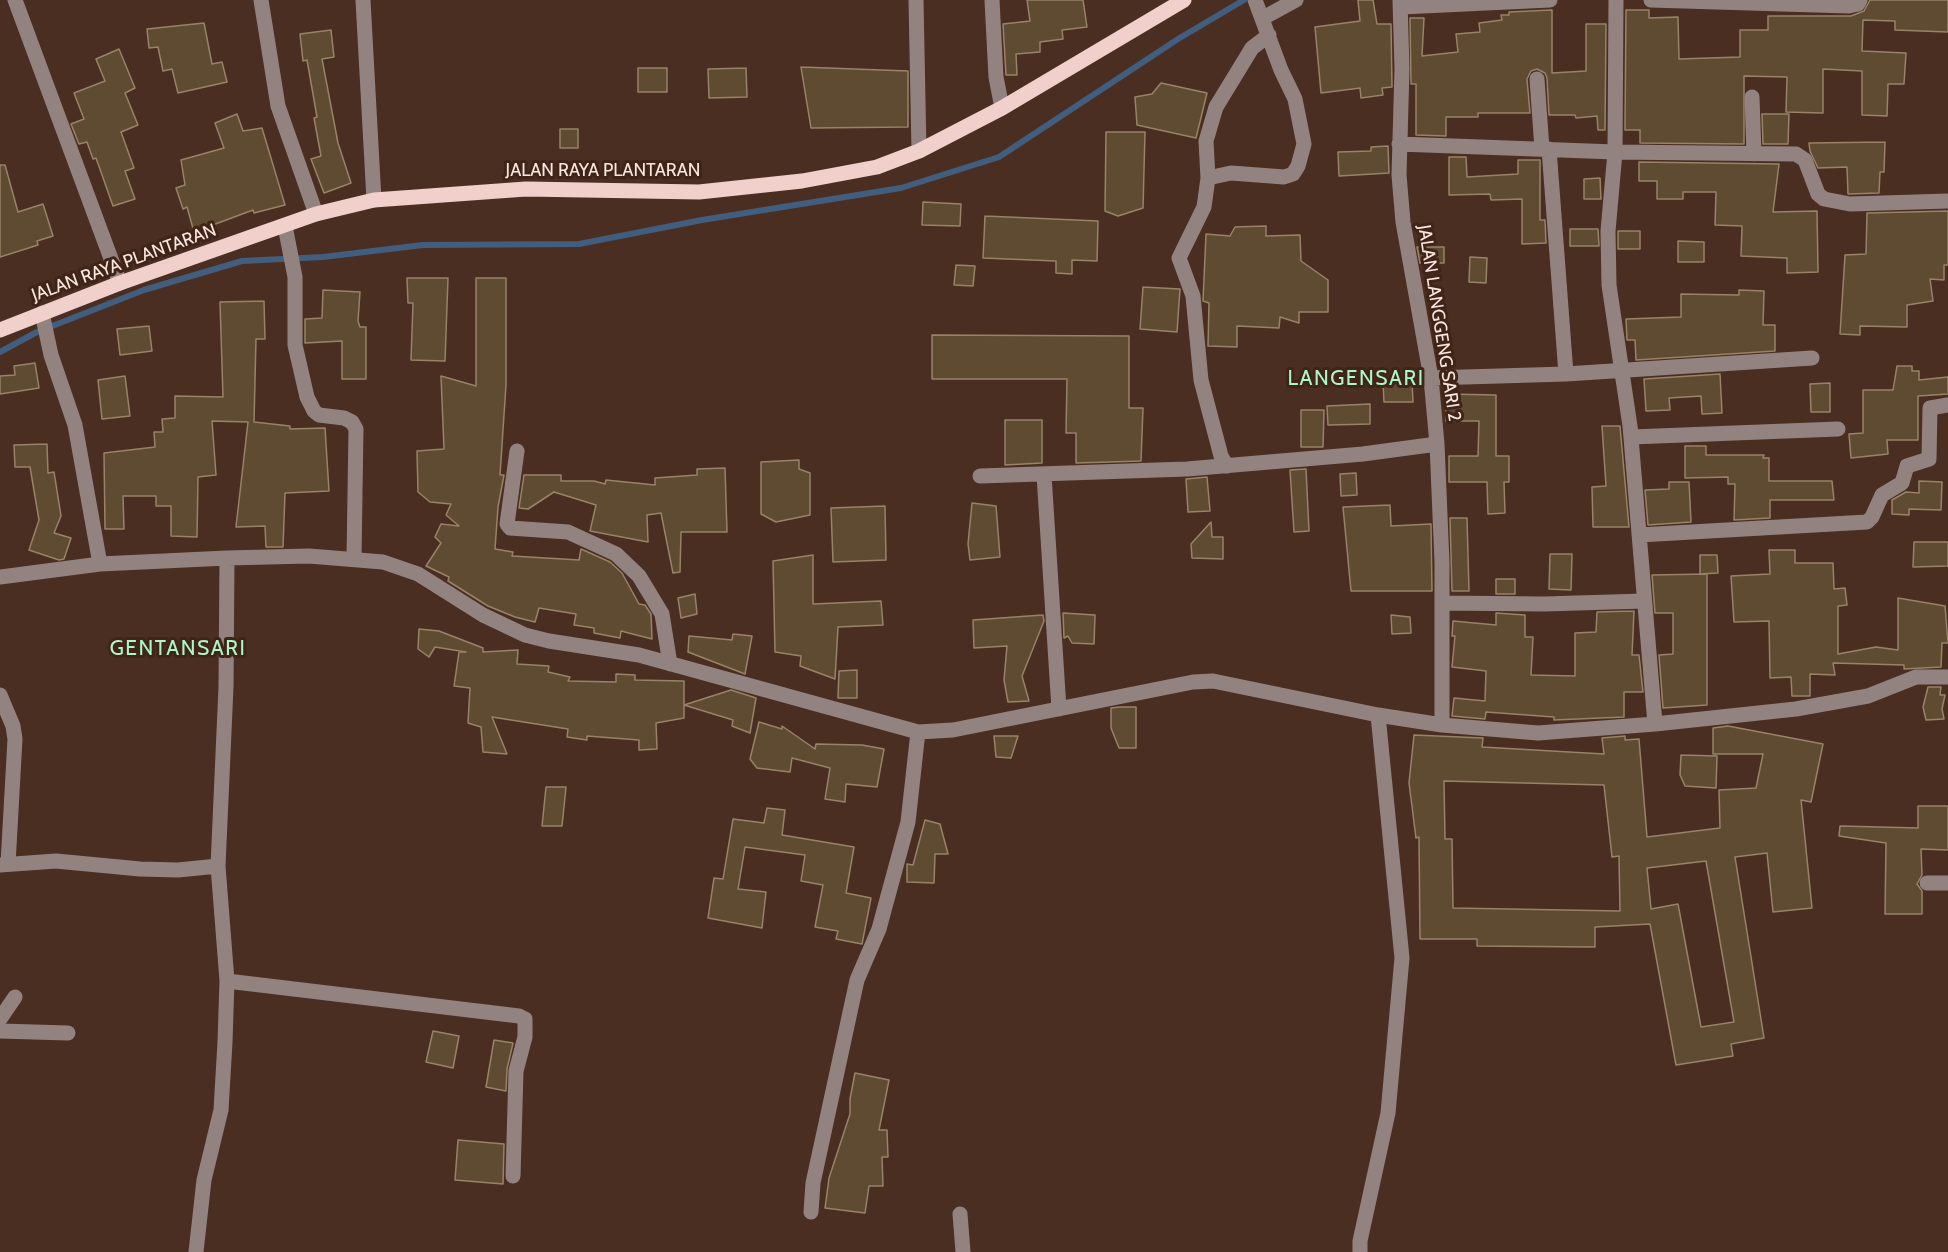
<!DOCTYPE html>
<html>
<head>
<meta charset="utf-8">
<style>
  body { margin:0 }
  canvas { display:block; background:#4a2e21 }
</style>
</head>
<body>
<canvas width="1948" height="1252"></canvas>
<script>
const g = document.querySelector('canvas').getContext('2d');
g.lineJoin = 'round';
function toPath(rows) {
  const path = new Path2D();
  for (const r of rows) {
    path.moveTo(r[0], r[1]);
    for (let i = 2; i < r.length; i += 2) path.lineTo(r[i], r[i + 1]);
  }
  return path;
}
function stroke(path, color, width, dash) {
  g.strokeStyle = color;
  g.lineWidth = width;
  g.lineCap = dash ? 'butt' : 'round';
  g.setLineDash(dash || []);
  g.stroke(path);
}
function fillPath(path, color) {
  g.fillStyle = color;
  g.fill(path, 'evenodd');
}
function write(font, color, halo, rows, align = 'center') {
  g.font = font + ' Cabin,sans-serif';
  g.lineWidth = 6;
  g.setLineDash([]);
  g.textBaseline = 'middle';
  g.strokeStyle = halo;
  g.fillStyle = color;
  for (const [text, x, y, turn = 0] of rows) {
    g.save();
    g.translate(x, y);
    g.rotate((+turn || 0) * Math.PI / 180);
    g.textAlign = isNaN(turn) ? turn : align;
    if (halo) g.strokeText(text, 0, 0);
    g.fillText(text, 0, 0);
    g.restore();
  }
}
const stream = toPath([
  [0,352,37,332,144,290,242,261,323,257,423,245,579,244,702,220,901,188,999,157,1178,39,1244,0]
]);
const building = toPath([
  [1027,0,1083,0,1087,27,1062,30,1063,39,1040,42,1040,52,1016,54,1017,75,1006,75,1003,24,1030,21,1027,0],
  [1358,0,1373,0,1377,24,1391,24,1392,87,1382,88,1383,95,1361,98,1360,88,1321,93,1315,27,1360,21,1358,0],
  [1870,0,1948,0,1948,32,1895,30,1895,21,1863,20,1862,51,1906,53,1904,84,1888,84,1887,116,1862,115,1862,71,1823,69,1823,113,1786,112,1787,77,1744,76,1744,144,1640,143,1640,130,1625,130,1626,10,1649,10,1649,18,1678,17,1679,59,1740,57,1740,30,1768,30,1768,16,1851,16,1864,11,1870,0],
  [1552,10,1552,73,1586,71,1586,24,1606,24,1605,130,1598,130,1597,116,1576,118,1575,115,1549,115,1547,78,1545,73,1537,69,1531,71,1527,79,1530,113,1478,113,1478,117,1446,117,1446,136,1416,135,1416,84,1411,84,1410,18,1424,18,1422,56,1458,52,1456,34,1480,32,1479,23,1502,20,1501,15,1509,15,1509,12,1552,10],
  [204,23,212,64,222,62,227,82,178,93,172,69,163,71,158,47,149,48,147,29,204,23],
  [331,30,334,57,322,59,338,143,351,183,324,193,311,159,321,156,314,118,317,117,307,60,303,61,300,34,331,30],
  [119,49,135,88,125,93,138,125,121,132,134,168,125,171,135,199,113,206,96,158,93,159,87,142,79,144,71,124,84,119,74,93,105,81,96,59,119,49],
  [801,67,908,71,908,127,811,128,801,67],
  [638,68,667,68,667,92,638,92,638,68],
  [746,68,747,97,709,98,708,69,746,68],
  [1161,83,1207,93,1196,138,1137,125,1135,97,1152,94,1161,83],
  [237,114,243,131,262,128,285,205,254,213,253,210,194,232,187,207,183,209,176,188,185,185,181,160,224,148,215,123,237,114],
  [1762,114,1789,114,1788,144,1763,144,1762,114],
  [560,129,578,129,578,148,560,148,560,129],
  [1106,132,1145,132,1143,208,1118,216,1105,211,1106,132],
  [1885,142,1884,172,1880,172,1879,193,1848,194,1847,167,1818,168,1810,151,1809,143,1885,142],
  [1388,146,1389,173,1339,176,1338,152,1371,151,1371,147,1388,146],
  [1449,157,1466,157,1467,177,1518,174,1518,160,1540,160,1540,220,1545,220,1546,243,1522,244,1522,199,1491,200,1490,194,1449,195,1449,157],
  [1639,162,1779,164,1773,212,1817,211,1818,272,1787,273,1787,258,1741,256,1742,226,1715,225,1716,192,1683,192,1683,199,1657,199,1657,181,1639,181,1639,162],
  [0,165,5,165,18,212,43,204,53,236,37,241,38,245,0,257,0,165],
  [1600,178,1601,199,1584,199,1584,179,1600,178],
  [923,202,961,204,960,226,922,225,923,202],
  [1948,211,1948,265,1944,265,1944,280,1930,279,1933,301,1907,305,1907,327,1860,326,1860,335,1840,334,1845,255,1866,254,1867,213,1948,211],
  [985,216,1098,221,1097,261,1072,260,1072,274,1056,273,1056,261,983,258,985,216],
  [1266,226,1266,236,1300,235,1301,261,1328,280,1328,312,1299,312,1299,323,1280,317,1279,328,1237,326,1237,347,1208,346,1209,303,1203,301,1206,234,1230,236,1235,227,1266,226],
  [1570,229,1598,229,1599,246,1570,246,1570,229],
  [1618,231,1640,231,1640,249,1618,249,1618,231],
  [1678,241,1704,242,1704,262,1678,262,1678,241],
  [1417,247,1444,247,1444,263,1420,263,1417,247],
  [1470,257,1487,258,1486,283,1469,282,1470,257],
  [956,265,975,266,973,286,954,285,956,265],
  [407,278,448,278,445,361,411,360,413,303,408,303,407,278],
  [476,278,506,278,506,385,500,475,504,475,498,507,495,549,513,552,512,556,579,560,581,549,610,562,622,573,639,604,645,605,651,614,652,639,621,631,620,638,594,633,594,628,574,625,576,614,539,608,535,622,515,617,488,606,448,581,449,577,426,566,441,543,435,537,441,524,459,526,446,515,451,504,430,502,418,492,417,451,444,449,441,376,476,386,476,278],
  [1143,287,1180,289,1177,332,1140,329,1143,287],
  [323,290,360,292,358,321,360,327,366,327,366,379,342,379,342,341,305,343,305,319,322,318,323,290],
  [1739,290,1764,291,1763,325,1775,325,1775,351,1636,360,1635,340,1627,340,1626,319,1681,317,1681,294,1739,295,1739,290],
  [264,301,265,339,256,339,254,422,290,426,290,429,325,428,329,491,285,493,283,547,266,547,265,526,236,527,248,422,212,421,216,475,198,477,197,537,171,536,171,506,156,506,156,496,123,496,124,529,105,529,104,453,155,447,154,432,163,432,162,419,175,418,175,396,223,397,220,302,264,301],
  [149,326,152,351,120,355,117,329,149,326],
  [932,335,1129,336,1129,408,1143,408,1141,461,1076,463,1076,433,1066,433,1067,379,932,379,932,335],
  [35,363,39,388,0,394,0,376,15,375,14,366,35,363],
  [1897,366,1912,366,1912,371,1919,371,1919,380,1948,377,1948,394,1918,396,1918,440,1887,440,1888,454,1851,458,1849,434,1863,433,1863,390,1893,390,1897,366],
  [1720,374,1722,413,1702,414,1701,396,1669,398,1670,410,1646,411,1644,379,1720,374],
  [125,376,130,416,102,419,98,380,125,376],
  [1412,381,1413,402,1384,402,1383,382,1412,381],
  [1830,383,1830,412,1811,412,1810,384,1830,383],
  [1446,394,1496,395,1496,456,1509,456,1509,482,1504,482,1505,513,1488,514,1487,482,1449,482,1449,456,1478,456,1479,421,1446,421,1446,394],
  [1370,404,1370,424,1328,425,1327,406,1370,404],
  [1301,410,1324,410,1323,447,1301,447,1301,410],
  [1005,420,1042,420,1042,463,1005,465,1005,420],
  [1602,426,1620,426,1629,527,1593,527,1592,487,1606,486,1602,426],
  [47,444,48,473,54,472,61,516,54,533,71,538,64,559,59,560,29,550,39,520,30,467,15,467,14,445,47,444],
  [1685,446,1706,446,1706,455,1764,455,1763,458,1769,458,1769,481,1832,481,1834,500,1770,500,1770,518,1734,520,1735,484,1728,484,1728,477,1685,478,1685,446],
  [799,460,799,469,810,473,810,515,776,522,761,514,761,462,799,460],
  [725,468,727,532,681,532,680,572,673,573,661,513,647,515,648,542,590,531,596,505,554,492,528,509,519,508,524,475,561,475,561,481,594,481,605,484,606,480,655,485,655,478,697,475,697,469,725,468],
  [1306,469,1309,531,1294,532,1290,470,1306,469],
  [1356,473,1357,495,1341,496,1340,474,1356,473],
  [1207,477,1210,511,1188,512,1186,479,1207,477],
  [1919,481,1942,482,1941,510,1909,509,1909,515,1892,514,1892,500,1906,492,1919,493,1919,481],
  [1669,482,1689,482,1691,522,1648,525,1645,490,1669,489,1669,482],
  [972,503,996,506,1000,557,970,560,968,544,972,503],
  [1390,505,1391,526,1431,524,1432,591,1351,591,1343,507,1390,505],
  [885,506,886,560,833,562,831,508,885,506],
  [1450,518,1467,518,1469,591,1452,591,1450,518],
  [1211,522,1212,537,1223,537,1223,559,1192,558,1191,544,1211,522],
  [1914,542,1948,542,1948,566,1913,567,1914,542],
  [1769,550,1795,550,1795,563,1833,563,1834,589,1845,588,1847,605,1838,606,1838,654,1876,647,1898,650,1898,598,1945,606,1948,643,1942,643,1941,667,1904,669,1904,665,1833,663,1835,675,1810,674,1810,696,1792,696,1791,677,1770,678,1769,621,1734,622,1731,576,1770,574,1769,550],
  [1550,554,1572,554,1571,590,1549,589,1550,554],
  [813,555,813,604,881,601,883,625,838,627,835,679,800,666,801,656,775,652,773,561,813,555],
  [1700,555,1717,555,1718,573,1700,574,1700,555],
  [1707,574,1707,705,1663,708,1659,655,1673,654,1673,613,1655,613,1652,575,1707,574],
  [1496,579,1515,579,1515,594,1496,594,1496,579],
  [695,594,697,614,681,618,678,598,695,594],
  [1634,611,1632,655,1639,655,1643,692,1624,692,1624,717,1554,720,1554,717,1486,712,1485,719,1452,716,1454,698,1485,701,1486,671,1452,667,1455,636,1452,636,1453,621,1496,625,1496,613,1525,615,1525,637,1533,637,1531,675,1575,676,1575,633,1596,632,1597,612,1634,611],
  [1063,613,1095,615,1094,644,1072,643,1068,636,1064,638,1063,613],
  [1043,615,1044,621,1022,676,1029,701,1008,702,1004,680,1007,646,974,648,973,620,1043,615],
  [1391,615,1410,617,1411,633,1392,634,1391,615],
  [419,629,439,631,483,648,483,652,518,650,517,664,549,666,548,672,570,677,568,681,616,682,616,674,635,675,635,680,684,681,684,718,656,723,657,749,639,750,639,740,587,736,587,740,567,737,568,729,492,717,507,754,483,752,481,727,468,723,470,688,454,686,459,652,466,652,435,647,429,657,418,649,419,629],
  [733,634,752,636,745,674,688,652,689,636,732,640,733,634],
  [857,670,857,698,838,698,839,671,857,670],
  [1928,687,1941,687,1940,695,1945,695,1942,709,1944,719,1926,720,1923,707,1928,687],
  [731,690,756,698,750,733,732,726,733,720,684,705,731,690],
  [1119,707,1136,707,1136,748,1119,748,1111,728,1111,708,1119,707],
  [759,722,782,729,782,726,815,749,816,744,862,745,884,749,877,787,846,784,845,802,825,799,830,768,792,758,790,772,757,768,750,759,759,722],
  [1728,726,1823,744,1811,802,1801,800,1812,908,1773,912,1767,853,1735,857,1764,1038,1731,1044,1733,1056,1676,1065,1650,924,1595,927,1595,947,1477,946,1477,939,1420,939,1419,837,1416,838,1409,783,1414,735,1483,738,1482,747,1604,754,1602,738,1625,736,1625,740,1639,739,1647,837,1720,828,1719,790,1756,788,1763,754,1713,754,1713,728,1728,726],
  [1444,781,1604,785,1612,857,1619,856,1620,911,1453,908,1452,839,1445,839,1444,781],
  [1706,861,1734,1022,1701,1027,1678,904,1651,909,1647,868,1706,861],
  [994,736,1018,736,1011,758,996,757,994,736],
  [1681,755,1717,756,1716,788,1685,786,1680,775,1681,755],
  [546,787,566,787,562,826,542,826,546,787],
  [1918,806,1948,806,1948,850,1921,849,1922,875,1917,884,1922,891,1922,914,1885,914,1886,843,1839,836,1840,826,1918,828,1918,806],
  [767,808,785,810,782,835,854,847,846,893,871,898,862,944,836,939,838,931,815,927,823,885,801,881,805,855,745,847,738,889,766,892,762,928,708,918,714,878,723,879,733,819,764,823,767,808],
  [925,820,940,824,948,854,935,854,934,883,907,882,907,864,913,865,925,820],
  [433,1031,459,1036,453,1068,426,1062,433,1031],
  [494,1040,513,1043,507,1069,506,1091,486,1087,494,1040],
  [855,1073,889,1080,879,1130,887,1130,888,1157,882,1157,883,1186,869,1186,865,1213,825,1208,829,1178,850,1114,850,1099,855,1073],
  [458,1140,504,1144,503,1184,455,1180,458,1140]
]);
const minor = toPath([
  [15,0,120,283],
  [261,0,278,106,316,214],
  [363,0,374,200],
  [916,0,919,151],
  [992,0,996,77,1002,108],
  [1400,0,1402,69,1399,175,1403,222,1431,378,1437,444,1442,563,1442,725],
  [1616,0,1615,152,1608,231,1609,285,1630,426,1655,724],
  [1651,0,1849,6,1858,4,1860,0],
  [1401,7,1550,0],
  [1263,18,1296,0],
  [1537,79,1542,149],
  [1752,97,1754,154],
  [1399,144,1615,152,1796,154,1805,160,1818,194,1824,199,1850,204,1948,201],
  [1549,149,1566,374],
  [1208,178,1206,141,1216,107,1252,48,1269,35],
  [285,226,295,277,295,345,307,397,314,411,319,415,344,418,352,422,356,429,354,558],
  [42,313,51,355,75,425,100,564],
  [1431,378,1566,374,1812,358],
  [1631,437,1838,429],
  [517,451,507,524,510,528,568,532,616,554,639,576,662,614,670,664],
  [1227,466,1221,456,1201,380,1193,296,1179,258,1204,207,1208,178,1231,173,1284,177,1293,174,1298,166,1304,144,1295,99,1281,70,1255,0],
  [1044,475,1059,709],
  [980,476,1187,469,1363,454,1437,444],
  [1639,535,1867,522,1872,517,1882,495,1902,483,1907,466,1929,459,1930,408,1948,405],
  [0,577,100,564,227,558,309,556,383,562,418,574,483,615,525,635,549,641,639,655,918,732,953,730,1193,682,1213,681,1378,715,1442,725,1538,733,1655,724,1796,709,1868,696,1916,677,1948,677],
  [1442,603,1544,604,1644,601],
  [0,695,13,726,15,739,8,864],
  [0,865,56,861,140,869,178,870,218,866],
  [1927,883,1948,883],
  [227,981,519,1016,525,1019,525,1037,516,1071,513,1176],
  [0,1019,15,997],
  [0,1031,68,1033],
  [811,1212,813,1183,857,980,879,929,908,822,918,732],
  [960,1214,963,1252],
  [196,1252,204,1180,221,1110,225,1042,227,981,218,866,226,687,227,558],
  [1360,1252,1360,1241,1388,1113,1402,958,1378,715]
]);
const major = toPath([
  [0,330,120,283,316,214,374,200,526,189,699,192,802,181,877,167,919,151,1002,108,1184,0]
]);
const streetNames = [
  ["JALAN RAYA PLANTARAN",603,171],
  ["JALAN RAYA PLANTARAN",124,263,-20],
  ["JALAN LANGGENG SARI 2",1439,323,81]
];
const quarterNames = [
  ["LANGENSARI",1356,379],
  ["GENTANSARI",178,649]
];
stroke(stream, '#415e7e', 6);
fillPath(building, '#5e4b31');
stroke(building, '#988368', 1.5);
stroke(minor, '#938380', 15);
stroke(major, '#f1cfca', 15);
write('18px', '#f9e6de', '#3f2417', streetNames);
g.letterSpacing = '1.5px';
write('21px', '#acf7c6', '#3f2417', quarterNames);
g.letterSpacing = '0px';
</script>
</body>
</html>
